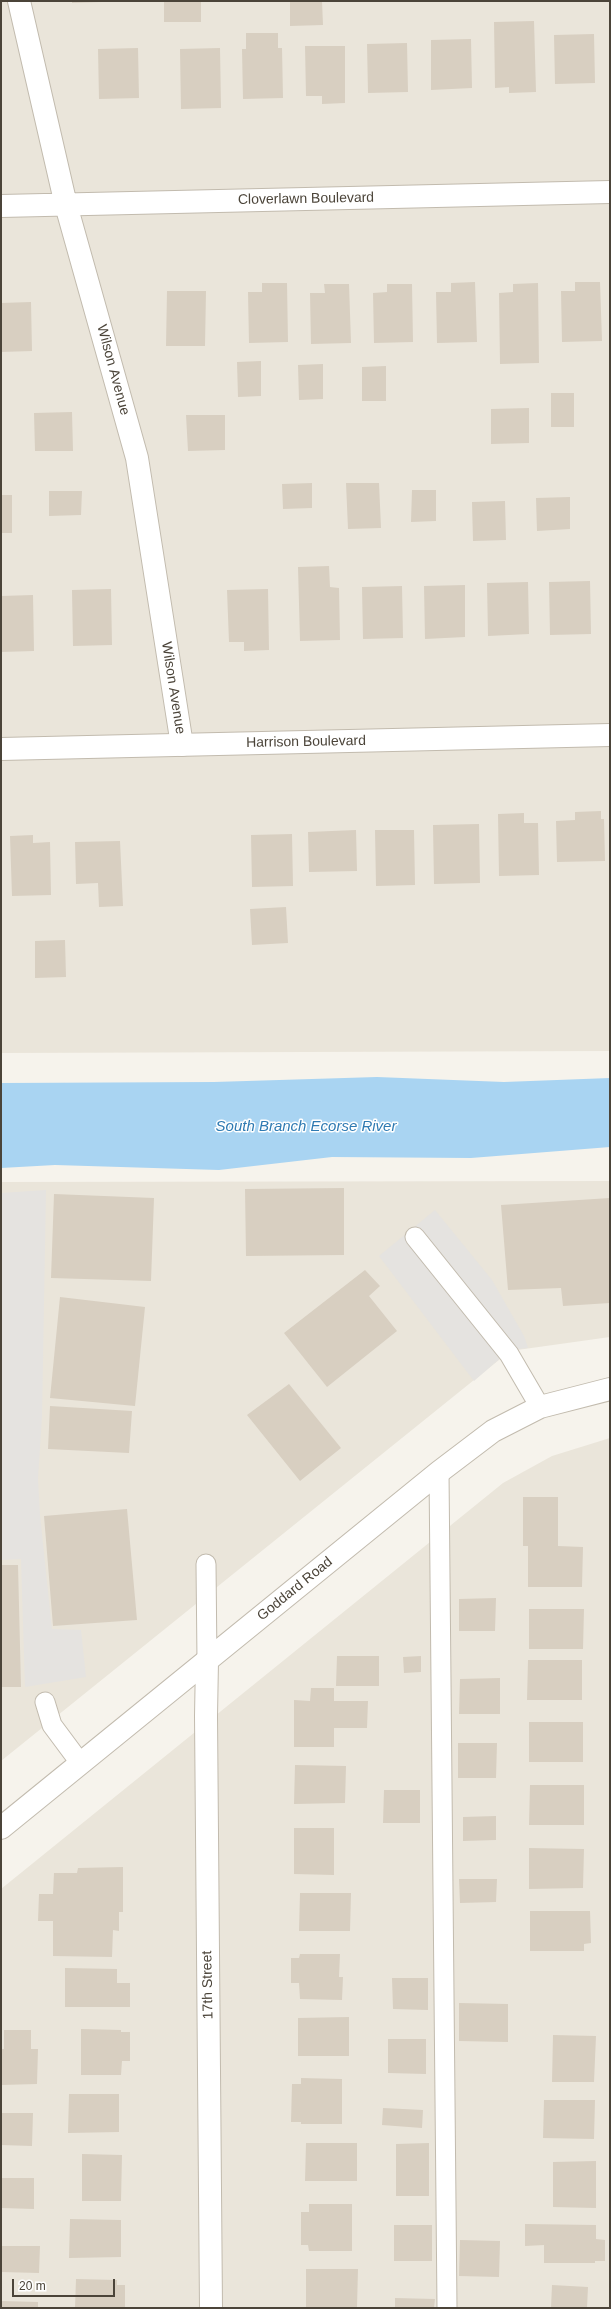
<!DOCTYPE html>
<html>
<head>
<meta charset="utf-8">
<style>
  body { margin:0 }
  #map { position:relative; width:611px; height:2309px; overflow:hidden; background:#f6f3ec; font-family:Helvetica,sans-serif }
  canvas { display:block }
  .frame { position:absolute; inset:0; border:2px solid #4b4439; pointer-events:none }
  .scale { position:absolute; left:12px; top:2279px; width:103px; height:18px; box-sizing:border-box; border:2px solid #4b4439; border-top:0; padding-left:5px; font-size:12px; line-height:14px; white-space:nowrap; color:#4b4439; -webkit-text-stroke:3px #fff; paint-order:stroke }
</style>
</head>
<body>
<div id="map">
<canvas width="611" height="2309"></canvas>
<div class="frame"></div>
<div class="scale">20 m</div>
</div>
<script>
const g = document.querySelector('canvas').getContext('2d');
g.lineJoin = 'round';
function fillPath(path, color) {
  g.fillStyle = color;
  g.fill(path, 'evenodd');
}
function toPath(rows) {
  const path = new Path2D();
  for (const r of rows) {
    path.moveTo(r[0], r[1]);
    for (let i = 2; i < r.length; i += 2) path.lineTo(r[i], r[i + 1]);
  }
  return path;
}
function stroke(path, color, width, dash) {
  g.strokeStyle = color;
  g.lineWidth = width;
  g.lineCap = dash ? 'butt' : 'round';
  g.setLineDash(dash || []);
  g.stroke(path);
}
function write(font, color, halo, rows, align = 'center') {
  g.font = font + ' Helvetica,sans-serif';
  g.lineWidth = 3;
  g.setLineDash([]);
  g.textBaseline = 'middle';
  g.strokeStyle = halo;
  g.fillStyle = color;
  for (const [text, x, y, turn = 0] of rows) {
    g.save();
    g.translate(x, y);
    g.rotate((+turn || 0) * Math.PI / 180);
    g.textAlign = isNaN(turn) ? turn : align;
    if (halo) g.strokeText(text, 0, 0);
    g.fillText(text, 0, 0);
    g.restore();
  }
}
const residential = toPath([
  [1,1,610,1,610,1051,1,1053],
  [610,1181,610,1337,510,1351,1,1761,1,1182],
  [610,1438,610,2308,1,2308,1,1889,503,1483,552,1456]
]);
const parking = toPath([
  [46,1190,42,1416,38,1479,40,1515,52,1629,81,1630,86,1677,25,1687,21,1559,1,1560,1,1193],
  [435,1210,492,1280,524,1336,528,1348,510,1350,474,1381,379,1256]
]);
const water = toPath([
  [377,1077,504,1082,610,1078,610,1147,471,1158,332,1157,219,1170,55,1165,1,1168,1,1083,214,1082]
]);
const building = toPath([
  [72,1,102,1,102,2,72,3],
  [164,1,201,1,201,22,164,22],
  [290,1,322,1,323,25,290,26],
  [534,21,536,92,509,93,509,87,495,88,494,22],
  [246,33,278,33,278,48,282,48,283,98,243,99,242,49,246,49],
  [594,34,595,83,555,84,554,35],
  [471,39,472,88,431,90,431,40],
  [407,43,408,92,368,93,367,44],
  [305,46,345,46,345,103,322,104,322,96,306,96],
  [138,48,139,98,99,99,98,49],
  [220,48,221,108,181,109,180,49],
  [475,282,477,342,437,343,436,292,451,292,451,283],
  [575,282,600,282,602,341,562,342,561,291,575,291],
  [262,283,287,283,288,342,249,343,248,292,262,292],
  [538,283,539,363,500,364,499,293,513,292,513,284],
  [324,284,349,284,351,343,311,344,310,293,325,293],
  [387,284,412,284,413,342,374,343,373,293,387,292],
  [167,291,206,291,205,346,166,346],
  [31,302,32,351,1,352,1,303],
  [261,361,261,396,238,397,237,362],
  [323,364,323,399,299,400,298,365],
  [386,366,386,401,362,401,362,367],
  [551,393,574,393,574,427,551,427],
  [529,408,529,443,491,444,491,409],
  [72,412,73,451,35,451,34,413],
  [186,415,225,415,225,450,188,451],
  [312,483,312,508,283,509,282,484],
  [346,483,379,483,381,528,348,529],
  [412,490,436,490,436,521,411,522],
  [49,491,82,491,81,515,49,516],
  [1,495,12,495,12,533,1,533],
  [570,497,570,529,537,531,536,498],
  [505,501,506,540,473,541,472,502],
  [329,566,330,587,339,588,340,640,300,641,298,567],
  [590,581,591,634,550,635,549,582],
  [528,582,529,634,488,636,487,583],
  [465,585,465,637,425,639,424,586],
  [402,586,403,638,363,639,362,587],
  [111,589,112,645,73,646,72,590],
  [268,589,269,650,244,651,244,642,229,642,227,590],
  [33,595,34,651,1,652,1,596],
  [601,811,601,819,604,819,605,861,557,862,556,821,575,820,575,812],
  [524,813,524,823,538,823,539,875,499,876,498,814],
  [479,824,480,883,434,884,433,825],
  [356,830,357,871,309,872,308,832],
  [375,830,414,830,415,885,376,886],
  [292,834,293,886,252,887,251,835],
  [33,835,33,843,50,842,51,895,12,896,10,836],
  [120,841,123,906,99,907,98,883,76,884,75,842],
  [286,907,288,943,252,945,250,909],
  [65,940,66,977,35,978,35,941],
  [344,1188,344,1255,246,1256,245,1189],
  [54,1194,154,1198,151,1281,51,1278],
  [610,1198,610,1303,563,1306,561,1288,508,1290,501,1205],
  [365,1270,380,1286,369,1296,397,1331,327,1387,284,1333],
  [60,1297,145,1307,135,1406,50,1398],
  [289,1384,341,1448,300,1481,247,1415],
  [50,1406,132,1411,129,1453,48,1449],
  [523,1497,558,1497,558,1546,583,1547,582,1587,528,1587,528,1546,523,1546],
  [127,1509,137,1620,53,1626,44,1516],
  [1,1565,18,1565,21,1687,1,1687],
  [496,1598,495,1631,459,1631,459,1599],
  [529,1609,584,1609,583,1649,529,1649],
  [337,1656,379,1656,379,1686,336,1686],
  [421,1656,421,1672,404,1673,403,1657],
  [528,1660,582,1660,582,1700,527,1700],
  [500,1678,500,1714,459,1714,460,1679],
  [311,1688,334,1688,334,1701,368,1701,367,1728,334,1728,334,1747,294,1747,294,1700,310,1701],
  [529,1722,583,1722,583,1762,529,1762],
  [458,1743,497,1743,496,1778,458,1778],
  [295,1765,346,1766,345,1803,294,1804],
  [530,1785,584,1785,584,1825,529,1825],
  [384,1790,420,1790,420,1823,383,1823],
  [496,1816,496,1840,463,1841,463,1817],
  [294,1828,334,1828,334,1875,294,1874],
  [529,1848,584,1849,583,1888,529,1889],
  [123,1867,123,1912,119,1912,119,1931,113,1930,112,1957,53,1956,53,1921,38,1921,39,1894,53,1894,54,1873,77,1873,78,1868],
  [459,1879,497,1879,496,1902,460,1903],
  [300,1893,351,1893,350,1931,299,1931],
  [530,1911,590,1911,591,1943,584,1944,584,1951,530,1951],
  [300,1954,340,1954,339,1977,343,1977,342,2000,300,1999,299,1983,291,1983,291,1958,299,1958],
  [65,1968,117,1969,117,1983,130,1983,130,2007,65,2007],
  [392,1978,428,1978,428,2010,393,2009],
  [459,2003,508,2004,508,2042,459,2041],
  [349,2017,349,2056,298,2056,298,2018],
  [81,2029,121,2030,121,2032,130,2032,130,2061,122,2061,121,2075,81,2075],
  [4,2030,31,2030,31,2049,38,2049,37,2084,1,2085,1,2049,4,2049],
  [553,2035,596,2036,594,2082,552,2082],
  [388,2039,426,2039,426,2074,388,2073],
  [301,2078,342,2079,342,2124,301,2124,301,2122,291,2122,292,2084,301,2084],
  [69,2094,119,2094,119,2132,68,2133],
  [544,2100,595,2100,594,2139,543,2138],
  [383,2108,423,2110,422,2128,382,2125],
  [1,2113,33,2113,32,2146,1,2145],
  [306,2143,357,2143,357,2181,305,2181],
  [429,2143,429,2196,396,2196,396,2144],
  [82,2154,122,2155,121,2201,82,2201],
  [596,2161,596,2208,553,2207,553,2162],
  [2,2178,34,2178,34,2209,2,2208],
  [309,2204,352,2204,352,2251,309,2251,308,2245,301,2245,301,2212,309,2212],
  [70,2219,121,2220,121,2257,69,2258],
  [525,2224,596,2225,596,2239,605,2240,605,2261,595,2261,595,2263,544,2263,544,2245,525,2246],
  [394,2225,432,2225,432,2261,394,2261],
  [460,2240,500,2241,499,2277,459,2276],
  [1,2246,40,2246,39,2273,1,2272],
  [306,2269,358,2269,357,2307,306,2307],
  [76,2279,117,2280,117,2285,125,2285,125,2308,75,2308],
  [552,2285,588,2287,587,2308,551,2308],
  [395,2298,435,2299,434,2308,395,2308],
  [1,2301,38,2302,38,2308,1,2308]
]);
const service = toPath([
  [415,1237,509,1354,540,1407],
  [439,1472,447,2308],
  [206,1564,207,1661],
  [45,1702,52,1725,81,1764]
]);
const minor = toPath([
  [19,1,66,205,137,458,182,745],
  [1,206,610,192],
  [207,1661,206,1716,211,2308]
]);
const tertiary = toPath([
  [1,749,610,735],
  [1,1828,439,1472,493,1431,540,1407,610,1389]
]);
const streetNames = [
  ["Cloverlawn Boulevard",306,199,-1],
  ["Wilson Avenue",113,370,75],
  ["Wilson Avenue",173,688,81],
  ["Harrison Boulevard",306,742,-1],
  ["Goddard Road",295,1589,-39],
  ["17th Street",208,1985,-91]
];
const waterNames = [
  ["South Branch Ecorse River",306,1127]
];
fillPath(residential, '#eae5da');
fillPath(parking, '#e5e3e0');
fillPath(water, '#a9d4f2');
fillPath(building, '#d8cfc1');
stroke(service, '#c2bbae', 21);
stroke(minor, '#c2bbae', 24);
stroke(tertiary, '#c2bbae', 24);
stroke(service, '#fff', 19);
stroke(minor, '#fff', 22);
stroke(tertiary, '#fff', 22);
write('14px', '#4b4439', '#fff', streetNames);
write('italic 15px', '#2e7ab2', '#fff', waterNames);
</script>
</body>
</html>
